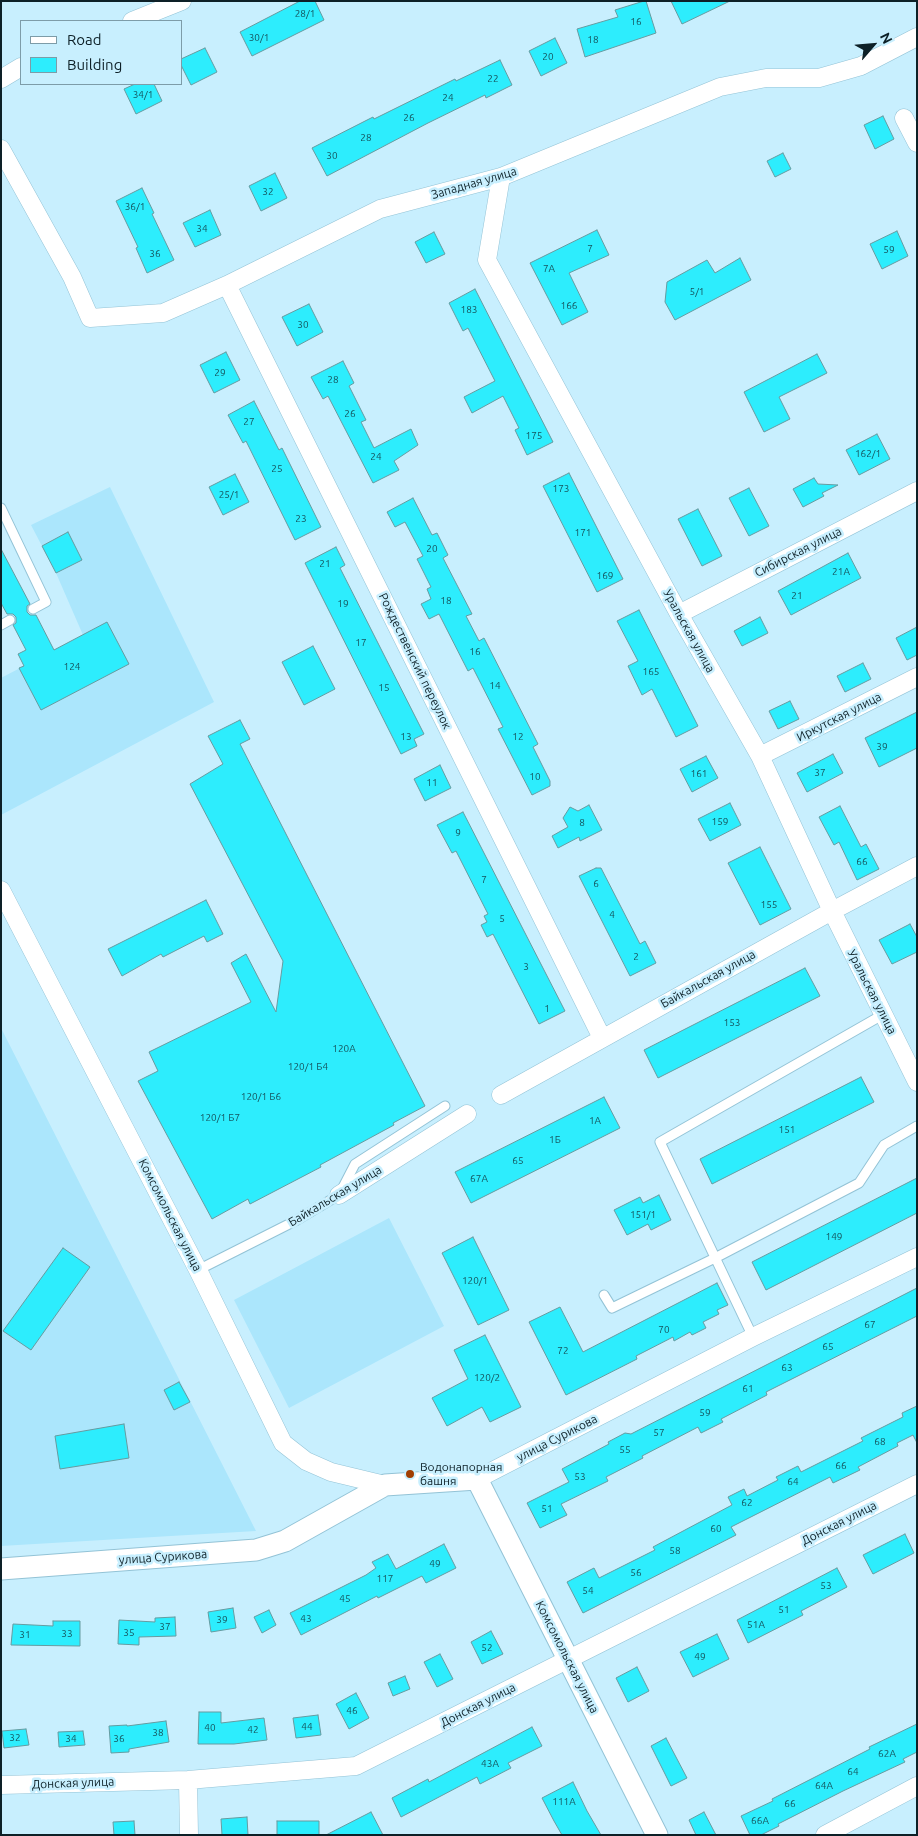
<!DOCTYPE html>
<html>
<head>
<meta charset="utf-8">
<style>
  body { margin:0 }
  #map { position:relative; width:918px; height:1836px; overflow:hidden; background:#c8effe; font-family:Ubuntu,sans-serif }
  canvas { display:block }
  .frame { position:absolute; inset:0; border:2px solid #0d2027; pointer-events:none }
  .legend { position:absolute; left:20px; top:20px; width:162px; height:65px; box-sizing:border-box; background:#c8effe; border:1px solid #7d9ca8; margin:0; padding:6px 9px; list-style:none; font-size:15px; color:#0d2027 }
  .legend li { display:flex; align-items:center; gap:10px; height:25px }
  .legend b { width:25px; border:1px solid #7d9ca8 }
  .north { position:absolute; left:848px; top:20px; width:50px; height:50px; -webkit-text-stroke:4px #c8effe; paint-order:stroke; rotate:63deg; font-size:14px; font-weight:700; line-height:20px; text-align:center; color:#0d2027 }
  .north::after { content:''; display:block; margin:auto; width:18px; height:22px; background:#0d2027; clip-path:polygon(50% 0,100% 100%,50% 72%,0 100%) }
</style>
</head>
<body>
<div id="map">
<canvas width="918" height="1836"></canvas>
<div class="frame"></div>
<ul class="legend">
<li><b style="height:6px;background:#fff"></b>Road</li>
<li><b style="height:14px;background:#2dedfd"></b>Building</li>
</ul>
<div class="north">N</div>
</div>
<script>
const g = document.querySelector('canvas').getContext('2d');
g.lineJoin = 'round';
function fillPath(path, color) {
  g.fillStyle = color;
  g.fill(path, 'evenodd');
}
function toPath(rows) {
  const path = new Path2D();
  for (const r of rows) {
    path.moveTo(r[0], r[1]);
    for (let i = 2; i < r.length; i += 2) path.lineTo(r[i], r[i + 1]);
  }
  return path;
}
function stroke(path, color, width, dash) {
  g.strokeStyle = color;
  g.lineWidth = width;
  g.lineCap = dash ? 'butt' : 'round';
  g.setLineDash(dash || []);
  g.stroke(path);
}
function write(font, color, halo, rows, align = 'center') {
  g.font = font + ' Ubuntu,sans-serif';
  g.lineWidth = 5;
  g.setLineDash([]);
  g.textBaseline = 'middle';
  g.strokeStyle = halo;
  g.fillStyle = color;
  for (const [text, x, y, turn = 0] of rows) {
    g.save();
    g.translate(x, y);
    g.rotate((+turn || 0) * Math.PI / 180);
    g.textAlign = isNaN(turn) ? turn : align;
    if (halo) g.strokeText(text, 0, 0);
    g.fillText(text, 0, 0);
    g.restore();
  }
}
const built = toPath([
  [110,487,214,702,1,815,1,678,83,635,56,573,31,525],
  [1,1028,256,1531,1,1546],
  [389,1218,444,1326,289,1408,234,1300]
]);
const building = toPath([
  [300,1,315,1,324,20,252,56,240,32,300,1],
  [644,1,646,1,656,33,585,57,577,29,618,17,615,10,644,1],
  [671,1,730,1,682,24,671,1],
  [555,38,567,63,541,76,529,51,555,38],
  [205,48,217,72,191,85,181,65,181,59,205,48],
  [500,60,512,85,486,98,485,95,428,123,327,176,312,148,373,117,374,119,455,79,456,81,500,60],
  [135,84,154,84,162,101,136,114,124,89,135,84],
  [883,116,894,139,875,149,864,125,883,116],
  [783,153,791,169,775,177,767,161,783,153],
  [275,173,287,198,261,211,249,186,275,173],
  [142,188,154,213,152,214,174,260,147,273,136,248,138,247,116,201,142,188],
  [210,210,221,235,195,247,183,223,210,210],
  [597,230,609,255,569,273,588,312,562,325,530,263,597,230],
  [897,231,908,256,882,269,870,244,897,231],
  [434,232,445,254,426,263,415,242,434,232],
  [740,258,751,280,675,320,665,302,667,282,707,260,715,273,740,258],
  [475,289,553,442,527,455,515,430,519,428,503,396,472,413,464,397,495,381,468,328,463,331,449,303,475,289],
  [309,304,323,332,297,346,282,317,309,304],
  [226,352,240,380,214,393,200,365,226,352],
  [817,354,827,373,779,397,790,419,764,432,744,392,817,354],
  [343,361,354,383,349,386,366,420,361,422,374,448,411,429,418,445,394,461,399,470,373,483,328,396,323,399,311,377,343,361],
  [254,401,279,450,282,448,321,527,295,540,246,441,243,443,228,415,254,401],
  [877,434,890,459,859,475,846,450,877,434],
  [569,473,623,579,597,592,543,486,569,473],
  [235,474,249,502,223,515,209,487,235,474],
  [814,478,818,484,838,485,822,493,824,496,803,507,793,489,814,478],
  [749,488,769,526,749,536,729,498,749,488],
  [413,498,432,535,437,533,448,555,443,558,472,614,466,616,479,641,484,638,538,744,533,747,550,781,550,786,532,795,498,729,503,727,473,668,468,671,439,614,429,619,421,604,431,599,427,589,431,587,417,559,423,556,405,522,395,527,387,512,413,498],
  [698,509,722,556,702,566,678,519,698,509],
  [68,532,82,560,56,573,42,546,68,532],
  [336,547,345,565,340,568,424,734,414,739,417,746,401,754,305,563,336,547],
  [1,549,30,604,27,606,27,612,30,615,36,615,54,650,107,622,129,664,41,710,19,668,24,666,18,654,26,650,13,625,16,623,16,617,13,614,7,614,1,603,1,549],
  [848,553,861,578,791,615,778,591,848,553],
  [639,610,698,726,676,737,652,689,642,695,628,666,638,661,617,621,639,610],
  [760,617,768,633,742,646,734,631,760,617],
  [917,627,917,655,907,660,896,638,917,627],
  [313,646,335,689,304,705,282,662,313,646],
  [863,663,871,679,845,692,837,676,863,663],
  [790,701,799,719,778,729,769,711,790,701],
  [917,712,917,748,879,767,865,738,917,712],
  [240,720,250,739,240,744,425,1106,393,1123,394,1125,320,1165,321,1167,250,1204,248,1199,212,1219,138,1081,158,1071,149,1052,251,1002,231,963,246,954,276,1012,283,961,190,784,223,764,208,736,240,720],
  [833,754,843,773,807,792,797,773,833,754],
  [706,756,718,778,692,792,680,769,706,756],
  [440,765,451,788,425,801,414,779,440,765],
  [730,803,741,825,710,841,698,819,730,803],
  [589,805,602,830,580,841,579,837,558,848,552,836,568,827,563,818,570,807,578,811,589,805],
  [840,806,861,847,866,844,879,869,857,880,839,842,834,845,819,817,840,806],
  [463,812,565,1011,539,1024,493,934,487,937,481,925,487,922,484,916,488,914,456,851,452,853,437,825,463,812],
  [760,847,791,909,760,925,728,863,760,847],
  [596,868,601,868,640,944,645,941,656,963,630,976,579,876,596,868],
  [206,900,223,934,207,942,204,936,163,957,161,954,122,976,108,949,206,900],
  [910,924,917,937,917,952,892,964,879,940,910,924],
  [805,968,820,996,658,1078,644,1050,805,968],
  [861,1077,874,1102,712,1184,700,1159,861,1077],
  [604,1097,620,1128,471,1203,455,1172,604,1097],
  [917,1178,917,1213,766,1290,752,1262,917,1178],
  [659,1195,671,1220,651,1230,648,1224,627,1235,614,1210,640,1197,643,1203,659,1195],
  [473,1237,509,1310,478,1325,442,1253,473,1237],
  [63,1248,90,1267,31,1350,3,1331,63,1248],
  [717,1283,728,1305,717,1310,719,1314,703,1322,706,1328,692,1335,690,1332,674,1341,673,1337,636,1356,637,1359,566,1395,529,1322,560,1307,583,1352,717,1283],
  [917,1288,917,1316,766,1392,767,1395,721,1419,723,1422,701,1433,698,1427,642,1456,643,1458,606,1477,608,1481,561,1504,567,1515,540,1528,527,1503,569,1482,562,1469,609,1444,608,1442,625,1433,631,1434,917,1288],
  [485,1335,521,1407,490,1422,482,1407,447,1426,432,1398,468,1379,454,1350,485,1335],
  [179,1382,190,1402,174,1410,164,1390,179,1382],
  [917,1406,917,1443,913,1435,897,1443,898,1446,858,1467,860,1470,833,1483,830,1477,731,1527,736,1535,583,1613,567,1582,594,1568,599,1578,655,1550,653,1547,732,1505,728,1497,744,1489,747,1496,778,1480,776,1477,798,1466,801,1472,863,1441,861,1438,903,1417,902,1413,917,1406],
  [124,1424,129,1458,60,1469,55,1436,124,1424],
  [905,1534,914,1553,873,1574,863,1555,905,1534],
  [444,1544,456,1568,426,1583,422,1576,378,1598,377,1596,301,1635,290,1613,366,1575,376,1568,372,1562,388,1554,396,1569,444,1544],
  [837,1568,847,1587,801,1611,803,1615,748,1643,737,1620,837,1568],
  [233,1608,236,1628,211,1632,208,1612,233,1608],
  [269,1610,276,1625,262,1633,254,1617,269,1610],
  [175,1617,176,1636,139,1637,139,1645,118,1644,119,1620,155,1622,155,1618,175,1617],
  [53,1621,80,1621,80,1646,11,1645,13,1624,53,1626,53,1621],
  [491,1631,503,1654,482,1664,471,1642,491,1631],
  [717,1634,729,1659,693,1677,680,1652,717,1634],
  [440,1654,453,1679,437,1687,424,1662,440,1654],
  [637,1667,649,1691,628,1702,616,1678,637,1667],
  [405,1676,410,1689,393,1696,388,1683,405,1676],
  [356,1693,369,1718,349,1729,336,1704,356,1693],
  [199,1712,221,1712,221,1723,264,1718,267,1740,234,1744,198,1744,199,1712],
  [318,1715,321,1735,296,1738,293,1718,318,1715],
  [166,1721,169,1742,129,1749,129,1752,111,1753,109,1726,127,1725,127,1726,166,1721],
  [917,1724,917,1752,903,1759,905,1762,843,1791,778,1824,779,1826,761,1835,750,1835,741,1816,773,1801,772,1799,870,1749,869,1747,917,1724],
  [532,1727,542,1746,508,1763,511,1768,480,1784,477,1777,401,1817,392,1798,428,1779,429,1782,532,1727],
  [26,1729,29,1745,4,1748,2,1731,26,1729],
  [83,1731,85,1745,59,1747,58,1732,83,1731],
  [666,1738,687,1778,671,1786,651,1746,666,1738],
  [573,1782,587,1811,601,1835,562,1835,554,1821,542,1798,573,1782],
  [371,1812,383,1835,326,1835,371,1812],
  [704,1812,716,1835,696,1835,689,1820,704,1812],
  [247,1817,248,1835,222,1835,221,1819,247,1817],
  [134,1821,135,1835,114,1835,113,1822,134,1821],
  [277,1821,319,1821,319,1835,277,1835,277,1821]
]);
const service = toPath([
  [1,508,46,602,33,609],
  [1,625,10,620],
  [198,1270,297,1220,339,1195,355,1164,445,1106],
  [604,1295,612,1308,715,1258,859,1183,884,1145,917,1126],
  [753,1337,660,1142,884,1014]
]);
const minor = toPath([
  [132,21,182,1],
  [1,79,21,67],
  [904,118,917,143],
  [1,149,72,277,90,318,163,313,227,285,380,209,501,177,720,87,766,78,819,78,861,66,917,37],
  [501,177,487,260,679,614,760,756,832,911,917,1082],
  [227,285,602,1038],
  [679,614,917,491],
  [760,756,917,677],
  [1,890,198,1270,283,1443,306,1461,331,1472,385,1485],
  [501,1095,832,911,917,866],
  [339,1195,467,1114],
  [477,1479,753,1337,917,1257],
  [188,1780,189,1835],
  [1,1785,188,1780,356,1766,917,1484],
  [825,1835,917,1786]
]);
const tertiary = toPath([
  [1,1569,256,1550,285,1541,385,1485,477,1479,657,1835]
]);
const markers = [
  [410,1474,5,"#a13e02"]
];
const numberNames = [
  ["28/1",305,14],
  ["16",636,22],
  ["30/1",259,38],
  ["18",593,40],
  ["20",548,57],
  ["22",493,79],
  ["34/1",143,95],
  ["24",448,98],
  ["26",409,118],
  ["28",366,138],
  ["30",332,156],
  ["32",268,192],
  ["36/1",135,207],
  ["34",202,229],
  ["7",590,249],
  ["59",889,250],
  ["36",155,254],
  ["7А",549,269],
  ["5/1",697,292],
  ["166",569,306],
  ["183",469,310],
  ["30",303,325],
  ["29",220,373],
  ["28",333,380],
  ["26",350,414],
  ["27",249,422],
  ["175",534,436],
  ["162/1",868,454],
  ["24",376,457],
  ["25",277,469],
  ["173",561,489],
  ["25/1",229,495],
  ["23",301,519],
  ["171",583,533],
  ["20",432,549],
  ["21",325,564],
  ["21А",841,572],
  ["169",605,576],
  ["21",797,596],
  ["18",446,601],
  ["19",343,604],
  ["17",361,643],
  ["16",475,652],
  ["124",72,667],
  ["165",651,672],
  ["14",495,686],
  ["15",384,688],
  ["13",406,737],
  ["12",518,737],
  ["39",882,747],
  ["37",820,773],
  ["161",699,774],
  ["10",535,777],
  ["11",432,783],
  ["159",720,822],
  ["8",582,823],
  ["9",458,833],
  ["66",862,862],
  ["7",484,880],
  ["6",596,884],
  ["155",769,905],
  ["4",612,915],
  ["5",502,919],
  ["2",636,957],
  ["3",526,967],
  ["1",547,1009],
  ["153",732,1023],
  ["120А",344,1049],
  ["120/1 Б4",308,1067],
  ["120/1 Б6",261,1097],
  ["120/1 Б7",220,1118],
  ["1А",595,1121],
  ["151",787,1130],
  ["1Б",555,1140],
  ["65",518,1161],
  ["67А",479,1179],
  ["151/1",643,1215],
  ["149",834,1237],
  ["120/1",475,1281],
  ["67",870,1325],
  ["70",664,1330],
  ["65",828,1347],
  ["72",563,1351],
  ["63",787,1368],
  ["120/2",487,1378],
  ["61",748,1389],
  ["59",705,1413],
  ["57",659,1433],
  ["68",880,1442],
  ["55",625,1450],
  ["66",841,1466],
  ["53",580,1477],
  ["64",793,1482],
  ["62",747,1503],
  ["51",547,1509],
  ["60",716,1529],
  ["58",675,1551],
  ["49",435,1564],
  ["56",636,1573],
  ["117",385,1579],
  ["53",826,1586],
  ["54",588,1591],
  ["45",345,1599],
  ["51",784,1610],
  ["43",306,1619],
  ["39",222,1620],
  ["51А",756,1625],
  ["37",165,1627],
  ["35",129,1633],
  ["33",67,1634],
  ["31",25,1635],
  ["52",487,1648],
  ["49",700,1657],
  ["46",352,1711],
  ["44",307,1727],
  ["40",210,1728],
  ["42",253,1730],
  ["38",158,1733],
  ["32",15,1738],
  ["34",71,1739],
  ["36",119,1739],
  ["62А",887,1754],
  ["43А",490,1764],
  ["64",853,1772],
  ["64А",824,1786],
  ["111А",564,1802],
  ["66",790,1804],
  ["66А",760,1821]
];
const streetNames = [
  ["Западная улица",474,183,-16],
  ["Сибирская улица",798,552,-27],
  ["Уральская улица",689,631,61],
  ["Рождественский переулок",415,661,64],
  ["Иркутская улица",839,717,-27],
  ["Байкальская улица",708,979,-29],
  ["Уральская улица",872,992,63],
  ["Байкальская улица",335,1196,-31],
  ["Комсомольская улица",170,1215,63],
  ["улица Сурикова",557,1438,-27],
  ["Донская улица",839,1523,-27],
  ["улица Сурикова",163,1557,-4],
  ["Комсомольская улица",567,1657,63],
  ["Донская улица",478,1705,-27],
  ["Донская улица",73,1783,-2]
];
const poiNames = [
  ["Водонапорная",420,1467],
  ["башня",420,1481]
];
fillPath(built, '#abe6fc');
fillPath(building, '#2dedfd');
stroke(building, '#669ba0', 1);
stroke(service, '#93c3d6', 11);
stroke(minor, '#93c3d6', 19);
stroke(tertiary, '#93c3d6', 23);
stroke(service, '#fff', 9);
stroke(minor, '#fff', 18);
stroke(tertiary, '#fff', 21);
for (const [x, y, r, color] of markers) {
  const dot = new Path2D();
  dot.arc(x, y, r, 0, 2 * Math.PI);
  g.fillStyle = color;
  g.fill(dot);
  stroke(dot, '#c8effe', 2);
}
write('10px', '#15535c', null, numberNames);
write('12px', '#0d2027', '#c8effe', streetNames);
write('12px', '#0d2027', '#c8effe', poiNames, 'left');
</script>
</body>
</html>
